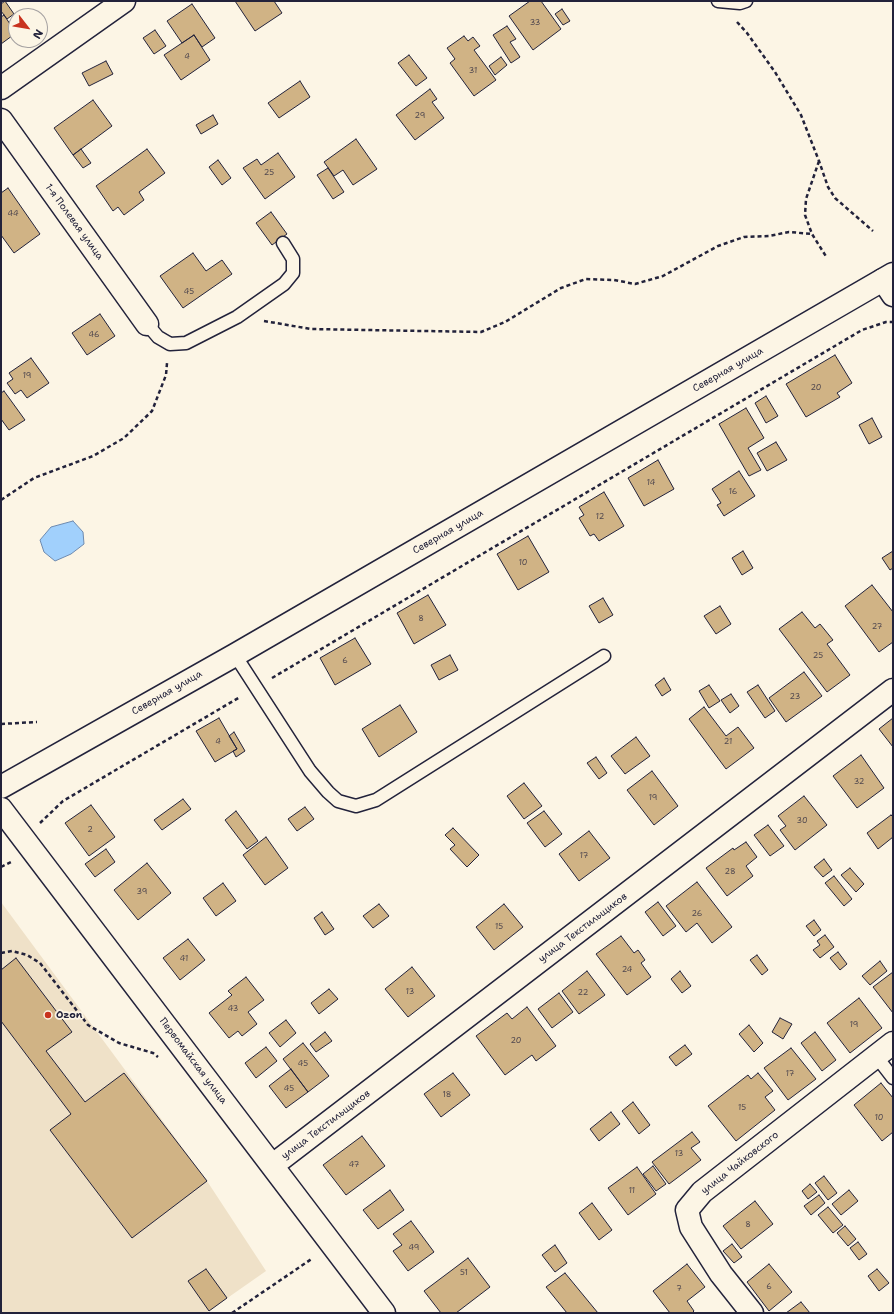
<!DOCTYPE html>
<html>
<head>
<meta charset="utf-8">
<style>
  body { margin:0 }
  #map { position:relative; width:894px; height:1314px; overflow:hidden; background:#fcf5e5; font-family:"Shantell Sans",sans-serif }
  canvas { display:block }
  .frame { position:absolute; inset:0; border:2px solid #22223b; pointer-events:none }
  .north { position:absolute; left:8px; top:8px; width:40px; height:40px; box-sizing:border-box; background:#fcf5e5; border:1px solid #a5a1a1; border-radius:50%; rotate:121deg; font-size:11px; font-weight:700; line-height:16px; text-align:center; color:#22223b }
  .north::after { content:''; display:block; margin:auto; width:14px; height:18px; background:#c8321e; clip-path:polygon(50% 0,100% 100%,50% 72%,0 100%) }
</style>
</head>
<body>
<div id="map">
<canvas width="894" height="1314"></canvas>
<div class="frame"></div>
<div class="north">N</div>
</div>
<script>
const g = document.querySelector('canvas').getContext('2d');
g.lineJoin = 'round';
function fillPath(path, color) {
  g.fillStyle = color;
  g.fill(path, 'evenodd');
}
function toPath(rows) {
  const path = new Path2D();
  for (const r of rows) {
    path.moveTo(r[0], r[1]);
    for (let i = 2; i < r.length; i += 2) path.lineTo(r[i], r[i + 1]);
  }
  return path;
}
function stroke(path, color, width, dash) {
  g.strokeStyle = color;
  g.lineWidth = width;
  g.lineCap = dash ? 'butt' : 'round';
  g.setLineDash(dash || []);
  g.stroke(path);
}
function write(font, color, halo, rows, align = 'center') {
  g.font = font + ' "Shantell Sans",sans-serif';
  g.lineWidth = 3.5;
  g.setLineDash([]);
  g.textBaseline = 'middle';
  g.strokeStyle = halo;
  g.fillStyle = color;
  for (const [text, x, y, turn = 0] of rows) {
    g.save();
    g.translate(x, y);
    g.rotate((+turn || 0) * Math.PI / 180);
    g.textAlign = isNaN(turn) ? turn : align;
    if (halo) g.strokeText(text, 0, 0);
    g.fillText(text, 0, 0);
    g.restore();
  }
}
const built = toPath([
  [1,902,207,1181,266,1271,206,1313,1,1313]
]);
const water = toPath([
  [73,521,83,532,84,544,71,554,55,561,44,552,40,540,51,527,73,521]
]);
const building = toPath([
  [5,1,14,14,7,19,1,11,1,4,5,1],
  [235,1,274,1,282,13,255,31,235,1],
  [530,1,541,1,561,29,533,50,509,16,530,1],
  [192,4,215,38,202,47,194,35,182,43,167,21,192,4],
  [562,9,570,21,563,25,555,14,562,9],
  [4,15,16,33,1,44,1,17,4,15],
  [507,26,516,39,510,42,520,57,511,63,493,35,507,26],
  [155,30,166,46,154,54,143,38,155,30],
  [194,35,210,60,181,80,164,55,194,35],
  [464,36,468,41,473,37,480,46,474,50,496,80,474,96,450,63,455,59,447,48,464,36],
  [409,55,427,78,416,86,398,63,409,55],
  [501,57,507,65,495,75,489,66,501,57],
  [106,61,113,74,89,86,82,73,106,61],
  [300,81,310,97,279,118,268,103,300,81],
  [430,89,437,99,432,102,444,118,415,140,396,115,430,89],
  [93,100,112,126,73,155,54,128,93,100],
  [213,115,218,124,201,134,196,125,213,115],
  [356,139,377,169,353,185,343,170,334,176,324,162,356,139],
  [81,149,91,163,83,168,73,155,81,149],
  [147,149,165,173,139,192,144,200,124,215,118,207,113,211,96,186,147,149],
  [278,153,295,177,265,199,243,168,257,159,261,165,278,153],
  [218,160,231,178,222,185,209,167,218,160],
  [328,168,344,192,333,199,317,175,328,168],
  [8,188,40,234,14,253,1,235,1,193,8,188],
  [271,212,287,234,272,245,256,223,271,212],
  [193,253,206,271,222,260,232,274,183,308,160,276,193,253],
  [100,314,115,336,87,355,72,333,100,314],
  [835,355,852,383,837,393,840,397,806,417,786,384,835,355],
  [31,358,49,383,27,398,21,390,15,394,7,383,13,379,9,373,31,358],
  [4,391,25,420,9,430,1,419,1,393,4,391],
  [766,396,778,416,766,423,755,403,766,396],
  [746,408,764,438,748,448,761,470,749,476,719,424,746,408],
  [872,418,882,437,869,444,859,425,872,418],
  [776,442,787,460,767,471,757,453,776,442],
  [658,460,674,489,644,506,628,478,658,460],
  [739,471,755,496,724,516,717,505,721,503,712,489,739,471],
  [604,492,624,526,599,541,594,534,590,536,579,518,584,515,579,507,604,492],
  [528,536,549,572,518,590,497,554,528,536],
  [743,551,753,568,742,575,732,558,743,551],
  [893,551,893,568,890,570,882,558,893,551],
  [872,585,893,612,893,642,879,652,845,606,872,585],
  [428,595,446,625,414,644,397,613,428,595],
  [603,598,613,615,599,623,589,606,603,598],
  [720,606,731,624,716,634,704,616,720,606],
  [802,612,815,628,820,624,833,640,827,644,850,675,827,692,779,629,802,612],
  [355,638,371,664,335,685,320,658,355,638],
  [450,655,458,670,439,680,431,665,450,655],
  [804,672,822,696,786,722,769,698,804,672],
  [664,678,671,690,662,696,655,685,664,678],
  [709,685,720,701,709,708,699,691,709,685],
  [758,685,775,711,765,718,747,692,758,685],
  [731,694,739,706,730,713,721,700,731,694],
  [400,705,417,732,379,757,362,729,400,705],
  [704,707,726,736,738,727,754,748,726,769,689,719,704,707],
  [219,718,237,749,215,762,196,731,219,718],
  [893,718,893,747,879,729,893,718],
  [234,732,245,751,236,757,233,751,237,749,229,736,234,732],
  [636,737,650,756,625,774,611,756,636,737],
  [861,755,884,788,857,808,833,776,861,755],
  [596,757,607,773,599,779,587,763,596,757],
  [652,771,678,806,654,825,627,790,652,771],
  [524,783,542,806,524,819,507,796,524,783],
  [804,796,827,825,795,850,780,830,786,826,778,816,804,796],
  [183,799,191,809,162,830,154,820,183,799],
  [91,805,115,837,89,856,65,823,91,805],
  [305,807,314,819,297,831,288,819,305,807],
  [236,811,258,841,247,849,225,820,236,811],
  [544,811,562,834,545,847,527,823,544,811],
  [891,815,893,817,893,837,878,849,867,833,891,815],
  [768,825,784,846,770,856,754,835,768,825],
  [453,828,479,855,467,867,450,849,455,845,445,835,453,828],
  [589,831,610,858,579,881,559,854,589,831],
  [266,837,288,868,265,885,243,855,266,837],
  [746,842,757,857,746,866,753,876,727,896,706,868,733,848,734,850,746,842],
  [106,849,115,862,95,877,85,864,106,849],
  [824,859,832,870,823,877,814,867,824,859],
  [147,863,171,893,138,920,114,890,147,863],
  [850,868,864,884,856,892,841,875,850,868],
  [834,876,852,899,844,906,825,883,834,876],
  [697,882,732,927,712,943,697,923,686,932,666,906,697,882],
  [223,883,236,901,216,916,203,898,223,883],
  [658,902,676,926,663,936,645,912,658,902],
  [379,904,389,916,373,928,363,916,379,904],
  [504,904,523,927,494,950,476,927,504,904],
  [322,912,334,929,325,935,314,918,322,912],
  [814,920,821,930,814,936,806,926,814,920],
  [825,935,834,947,820,958,813,950,820,945,817,941,825,935],
  [621,936,634,953,638,950,645,960,641,963,651,977,627,995,596,954,621,936],
  [188,939,205,960,180,980,163,958,188,939],
  [838,952,847,964,840,970,830,958,838,952],
  [757,955,768,970,762,975,750,960,757,955],
  [16,958,72,1032,46,1051,85,1102,124,1073,207,1181,132,1238,50,1130,71,1114,1,1021,1,970,16,958],
  [880,961,887,971,870,985,862,976,880,961],
  [412,967,435,996,408,1017,385,989,412,967],
  [587,971,605,995,579,1014,562,991,587,971],
  [680,971,691,986,682,993,671,979,680,971],
  [893,972,893,1013,873,987,893,972],
  [246,977,264,1000,248,1012,257,1024,242,1036,238,1031,229,1038,209,1013,232,995,228,991,246,977],
  [329,989,338,999,319,1014,311,1003,329,989],
  [559,993,573,1012,552,1028,538,1009,559,993],
  [859,998,882,1028,850,1053,827,1023,859,998],
  [527,1007,556,1046,536,1061,532,1055,505,1075,476,1036,507,1013,512,1019,527,1007],
  [780,1018,792,1024,783,1039,772,1032,780,1018],
  [286,1020,296,1033,280,1047,269,1033,286,1020],
  [749,1025,763,1043,754,1052,739,1034,749,1025],
  [325,1032,332,1041,316,1052,310,1044,325,1032],
  [815,1032,836,1060,822,1071,801,1043,815,1032],
  [303,1043,329,1076,308,1092,283,1059,303,1043],
  [685,1045,692,1054,676,1066,669,1057,685,1045],
  [266,1047,277,1061,256,1078,245,1063,266,1047],
  [791,1048,816,1079,788,1100,764,1068,791,1048],
  [291,1069,308,1092,286,1108,269,1086,291,1069],
  [453,1073,470,1095,441,1117,424,1094,453,1073],
  [758,1073,773,1091,765,1097,775,1110,736,1141,708,1106,748,1075,751,1079,758,1073],
  [881,1083,893,1098,893,1132,882,1141,854,1105,881,1083],
  [633,1102,650,1125,639,1134,622,1111,633,1102],
  [611,1112,620,1124,599,1141,590,1129,611,1112],
  [692,1132,700,1142,691,1148,701,1160,669,1184,652,1162,692,1132],
  [362,1136,385,1166,346,1195,323,1165,362,1136],
  [653,1166,666,1184,656,1191,643,1174,653,1166],
  [637,1167,656,1194,628,1215,608,1188,637,1167],
  [824,1176,837,1193,828,1200,815,1183,824,1176],
  [810,1184,817,1192,808,1199,802,1191,810,1184],
  [390,1190,404,1210,378,1229,363,1210,390,1190],
  [849,1190,858,1201,841,1215,832,1204,849,1190],
  [819,1195,825,1203,811,1215,804,1206,819,1195],
  [755,1201,773,1224,741,1249,723,1226,755,1201],
  [592,1203,612,1230,599,1240,579,1213,592,1203],
  [828,1207,843,1225,833,1233,818,1215,828,1207],
  [411,1221,434,1252,408,1271,393,1251,402,1245,393,1234,411,1221],
  [845,1226,856,1239,848,1246,837,1233,845,1226],
  [858,1242,867,1254,859,1260,850,1248,858,1242],
  [732,1244,742,1257,734,1263,723,1251,732,1244],
  [555,1245,567,1263,555,1272,542,1255,555,1245],
  [468,1258,490,1287,456,1313,441,1313,424,1291,468,1258],
  [687,1264,705,1287,687,1301,694,1311,692,1313,670,1313,653,1291,687,1264],
  [769,1264,792,1292,769,1311,747,1282,769,1264],
  [206,1269,227,1298,209,1311,188,1281,206,1269],
  [877,1269,889,1283,879,1291,868,1276,877,1269],
  [565,1273,598,1313,567,1313,546,1287,565,1273],
  [801,1302,810,1313,786,1313,801,1302]
]);
const path = toPath([
  [737,22,747,33,775,72,801,115,819,161,828,187,835,198,873,231],
  [819,161,806,199,805,215,812,234,827,258],
  [264,321,311,329,481,332,505,322,561,288,586,279,614,280,635,284,663,276,718,246,744,237,769,236,789,232,812,234],
  [1,500,34,478,93,456,124,438,152,411,166,375,167,363],
  [272,678,862,330,886,322,893,322],
  [1,724,37,722],
  [40,823,63,801,240,697],
  [1,867,11,862],
  [1,953,12,951,27,955,40,963,88,1025,119,1043,153,1053,158,1057],
  [232,1313,313,1258]
]);
const service = toPath([
  [718,1,740,3,746,1],
  [147,324,158,337,170,344,186,343,237,317,284,284,293,273,293,259,283,243],
  [235,655,310,771,328,792,338,801,356,806,376,800,604,656],
  [876,1056,893,1078]
]);
const minor = toPath([
  [1,88,124,1],
  [1,120,147,324],
  [1,809,384,1313],
  [273,1165,893,690],
  [752,1313,721,1274,691,1227,687,1210,702,1192,893,1043]
]);
const tertiary = toPath([
  [883,280,893,295]
]);
const secondary = toPath([
  [1,787,235,655,893,274]
]);
const markers = [
  [48,1015,4,"#c8321e"]
];
const numberNames = [
  ["33",535,23],
  ["4",187,57],
  ["31",473,71],
  ["29",420,116],
  ["25",269,173],
  ["44",13,214],
  ["45",189,292],
  ["46",94,335],
  ["19",27,376],
  ["20",816,388],
  ["14",651,483],
  ["16",733,492],
  ["12",600,517],
  ["10",523,563],
  ["8",421,619],
  ["27",877,627],
  ["25",818,656],
  ["6",345,661],
  ["23",795,697],
  ["4",218,742],
  ["21",728,742],
  ["32",859,782],
  ["19",653,798],
  ["30",802,821],
  ["2",90,830],
  ["17",584,856],
  ["28",730,872],
  ["39",142,892],
  ["26",697,914],
  ["15",499,927],
  ["41",184,959],
  ["24",627,970],
  ["13",410,992],
  ["22",583,993],
  ["43",233,1009],
  ["19",854,1025],
  ["20",516,1041],
  ["45",303,1064],
  ["17",790,1074],
  ["45",289,1089],
  ["18",447,1095],
  ["15",742,1108],
  ["10",879,1118],
  ["13",679,1154],
  ["47",354,1165],
  ["11",632,1191],
  ["8",748,1225],
  ["49",414,1248],
  ["51",464,1273],
  ["6",769,1287],
  ["7",679,1289]
];
const streetNames = [
  ["1-я Полевая улица",74,222,54],
  ["Северная улица",728,370,-30],
  ["Северная улица",448,532,-30],
  ["Северная улица",167,693,-30],
  ["улица Текстильщиков",583,928,-37],
  ["Первомайская улица",193,1061,53],
  ["улица Текстильщиков",326,1125,-37],
  ["улица Чайковского",740,1163,-38]
];
const poiNames = [
  ["Ozon",56,1015]
];
fillPath(built, '#efe1c8');
fillPath(water, '#a1d0fc');
stroke(water, '#6e8aaf', 1);
fillPath(building, '#d0b385');
stroke(building, '#22223b', 1);
stroke(service, '#22223b', 15);
stroke(minor, '#22223b', 25);
stroke(tertiary, '#22223b', 25);
stroke(secondary, '#22223b', 25);
stroke(path, '#22223b', 2.5, [4, 3]);
stroke(service, '#fcf5e5', 12);
stroke(minor, '#fcf5e5', 22);
stroke(tertiary, '#fcf5e5', 22);
stroke(secondary, '#fcf5e5', 22);
for (const [x, y, r, color] of markers) {
  const dot = new Path2D();
  dot.arc(x, y, r, 0, 2 * Math.PI);
  g.fillStyle = color;
  g.fill(dot);
  stroke(dot, '#fcf5e5', 1.5);
}
write('8px', '#4e464e', null, numberNames);
write('10px', '#22223b', '#fcf5e5', streetNames);
write('bold 10px', '#22223b', '#fcf5e5', poiNames, 'left');
</script>
</body>
</html>
